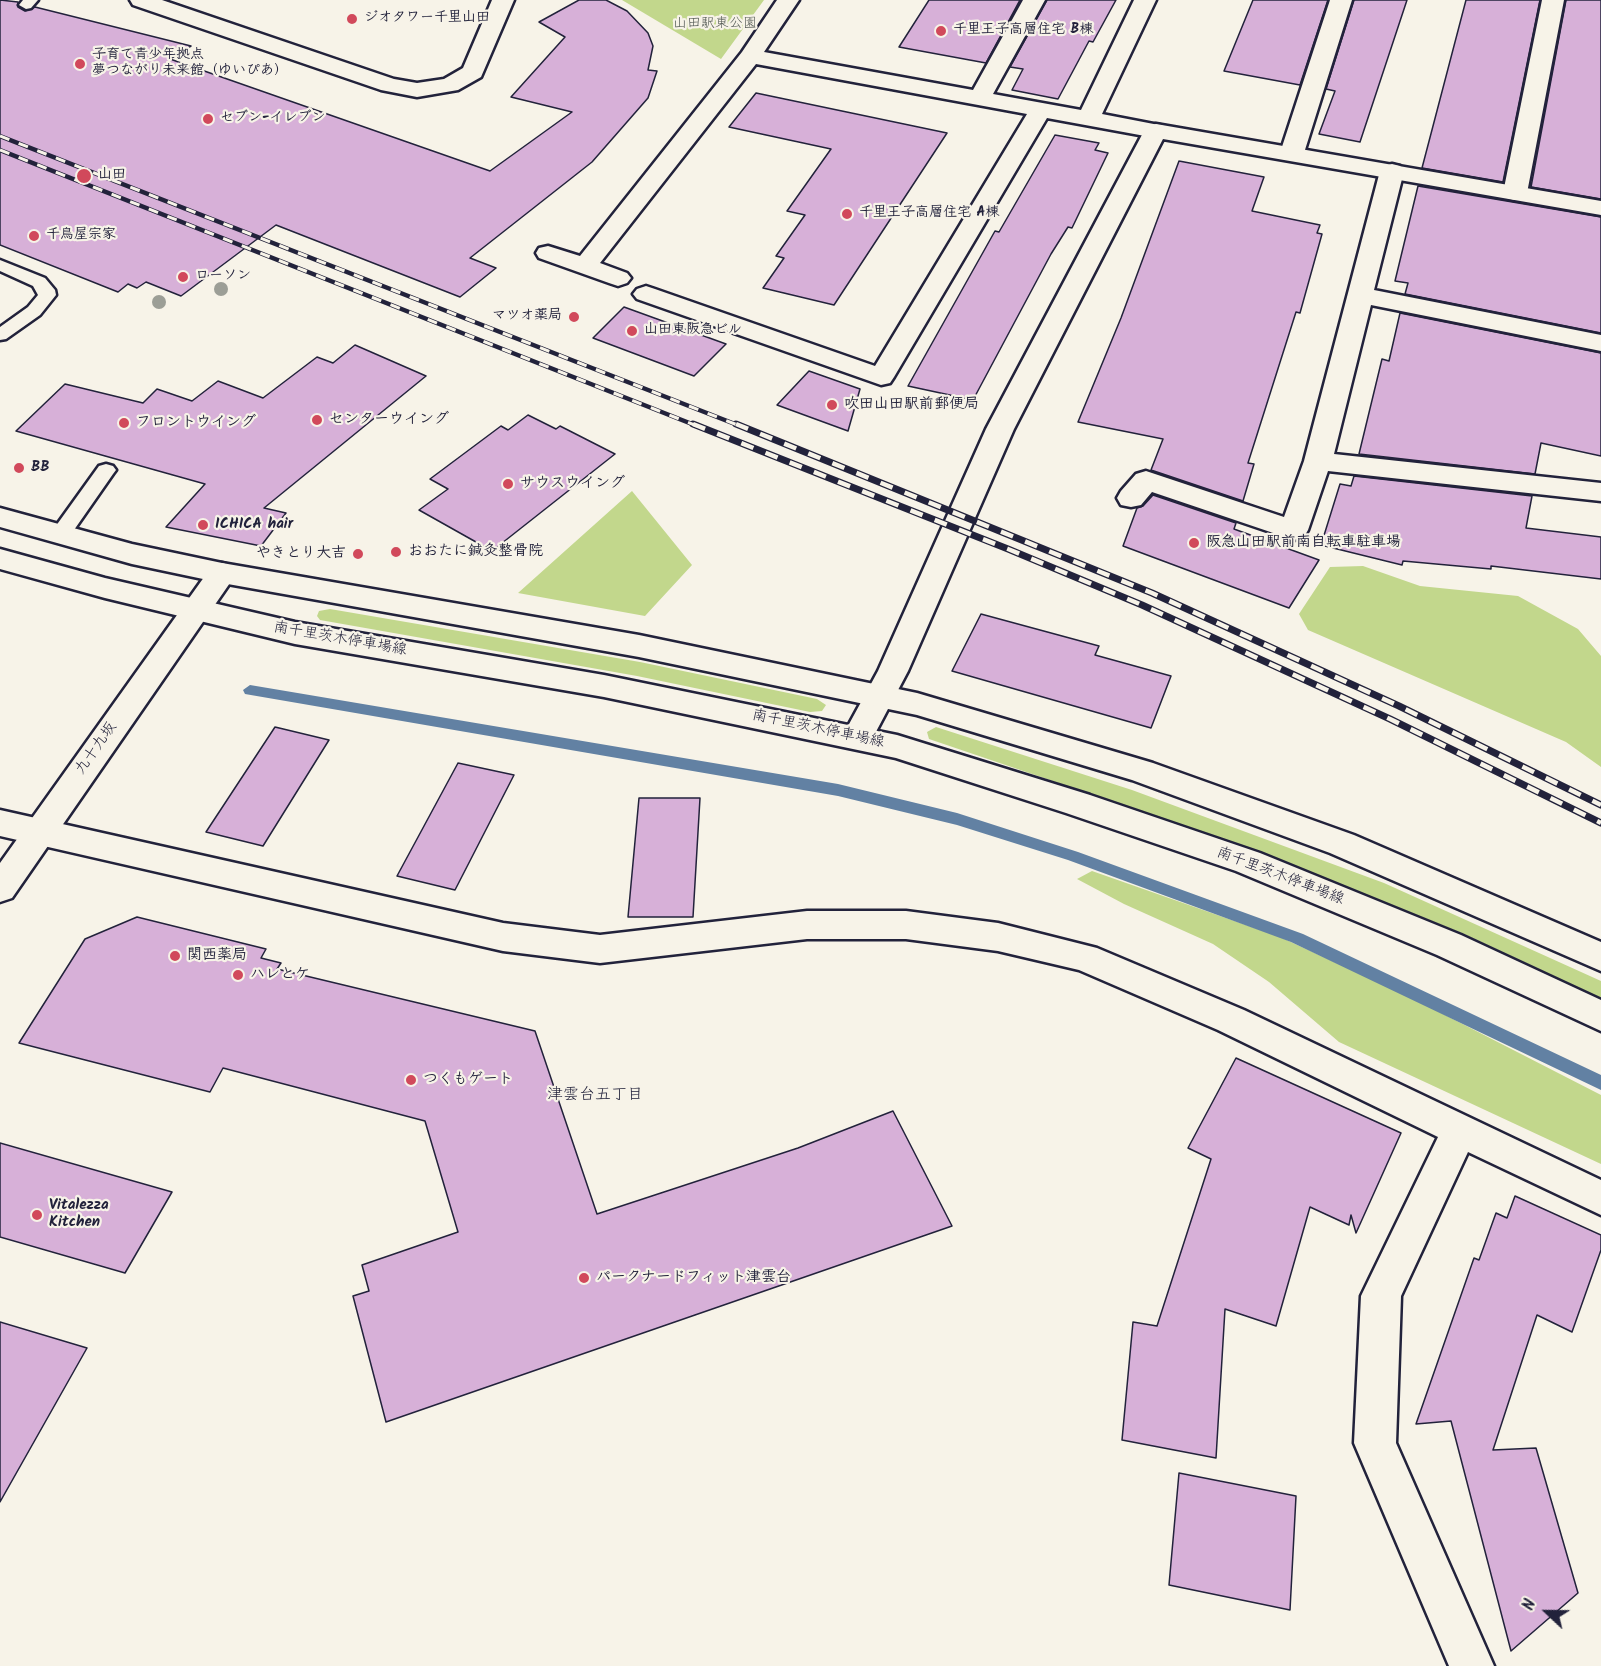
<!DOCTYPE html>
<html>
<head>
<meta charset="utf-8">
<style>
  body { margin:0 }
  #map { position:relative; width:1601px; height:1666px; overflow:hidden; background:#f7f3e8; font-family:Kalam,sans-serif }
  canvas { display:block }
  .north { position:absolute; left:1517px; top:1582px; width:60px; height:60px; -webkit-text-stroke:4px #f7f3e8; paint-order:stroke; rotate:292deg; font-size:16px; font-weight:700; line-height:24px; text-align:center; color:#22223b }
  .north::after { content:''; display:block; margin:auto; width:21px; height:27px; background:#22223b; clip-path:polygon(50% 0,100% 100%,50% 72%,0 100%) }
</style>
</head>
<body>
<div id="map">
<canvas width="1601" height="1666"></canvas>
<div class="north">N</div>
</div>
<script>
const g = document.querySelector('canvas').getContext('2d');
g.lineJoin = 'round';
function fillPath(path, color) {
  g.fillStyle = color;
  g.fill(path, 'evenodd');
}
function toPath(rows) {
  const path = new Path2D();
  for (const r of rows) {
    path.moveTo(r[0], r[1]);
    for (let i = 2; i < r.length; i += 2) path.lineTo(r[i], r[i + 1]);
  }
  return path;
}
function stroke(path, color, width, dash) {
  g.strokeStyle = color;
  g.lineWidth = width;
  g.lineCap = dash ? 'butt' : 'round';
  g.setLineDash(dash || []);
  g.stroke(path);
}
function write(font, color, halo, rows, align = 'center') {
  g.font = font + ' Kalam,"Klee One",sans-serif';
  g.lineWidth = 4.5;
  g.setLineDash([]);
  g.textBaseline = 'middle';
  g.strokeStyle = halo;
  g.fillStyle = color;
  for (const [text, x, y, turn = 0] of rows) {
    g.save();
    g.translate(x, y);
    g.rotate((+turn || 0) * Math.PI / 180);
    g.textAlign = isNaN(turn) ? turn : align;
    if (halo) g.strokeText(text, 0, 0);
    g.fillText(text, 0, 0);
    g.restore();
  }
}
const green = toPath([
  [622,0,764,0,721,59],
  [632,491,692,565,645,616,518,593],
  [1363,566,1420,586,1518,596,1578,629,1601,656,1601,767,1566,742,1308,630,1299,614,1330,567],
  [330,609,640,662,817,699,826,705,822,711,810,712,637,676,320,620,317,616,319,611],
  [936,727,1132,790,1384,883,1601,981,1601,998,1464,934,1253,849,929,739,927,732],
  [1092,871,1280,937,1408,996,1601,1095,1601,1164,1339,1042,1269,982,1213,944,1124,904,1077,879]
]);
const stream = toPath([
  [250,685,838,784,957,813,1078,852,1303,934,1601,1075,1601,1090,1291,942,1068,860,957,825,838,796,245,694,243,690,250,685]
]);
const building = toPath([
  [0,0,18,2,18,7,25,11,35,7,191,46,170,59,490,171,572,112,511,97,565,37,539,22,579,0,606,0,627,11,648,33,653,46,648,70,657,71,648,98,592,162,470,258,496,268,460,297,276,225,181,296,146,282,137,288,128,284,118,292,0,245,0,0],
  [929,0,1020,0,986,63,899,47,929,0],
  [1047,0,1116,0,1093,42,1089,41,1058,99,1012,90,1023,69,1010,67,1047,0],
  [1253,0,1328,0,1300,85,1224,71,1253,0],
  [1354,0,1407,0,1360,142,1319,134,1335,91,1326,89,1354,0],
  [1466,0,1540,0,1503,182,1422,168,1466,0],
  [1566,0,1601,0,1601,199,1531,187,1566,0],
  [756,93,947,133,834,305,763,288,784,258,776,256,805,215,787,211,831,149,729,127,756,93],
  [1055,135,1099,143,1095,150,1108,153,1072,228,1068,227,1051,254,973,400,908,386,995,231,999,232,1055,135],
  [1179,161,1264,177,1252,211,1320,225,1317,233,1322,234,1300,313,1296,312,1248,463,1254,464,1243,501,1151,470,1163,439,1078,422,1121,318,1179,161],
  [1418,186,1601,217,1601,333,1405,294,1408,283,1395,281,1418,186],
  [624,307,726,344,694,376,593,338,624,307],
  [1400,313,1601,353,1601,456,1541,443,1535,474,1359,454,1382,359,1389,361,1400,313],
  [355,345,426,376,264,508,286,513,261,546,166,527,205,484,16,431,65,384,143,403,157,389,192,401,218,381,263,398,317,357,333,363,355,345],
  [809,371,860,389,848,431,777,405,809,371],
  [528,415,556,429,560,426,615,454,492,551,419,510,448,489,430,479,501,426,508,430,528,415],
  [1354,476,1532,496,1526,528,1601,537,1601,579,1491,566,1491,569,1403,561,1402,565,1321,545,1340,484,1351,486,1354,476],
  [1153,495,1236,523,1234,529,1319,560,1289,608,1123,546,1137,508,1143,506,1153,495],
  [981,614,1099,646,1095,655,1171,676,1151,728,952,671,981,614],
  [275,727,329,740,263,846,206,832,275,727],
  [458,763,514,775,455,890,397,876,458,763],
  [639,798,700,798,693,917,628,917,639,798],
  [137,917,266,949,261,958,281,963,277,969,535,1031,597,1214,798,1148,893,1111,952,1226,386,1422,353,1296,369,1291,362,1265,458,1232,425,1121,223,1068,210,1092,19,1043,85,939,137,917],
  [1236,1058,1401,1133,1356,1233,1351,1215,1349,1225,1310,1207,1276,1326,1225,1309,1216,1458,1122,1440,1133,1322,1157,1326,1211,1159,1188,1148,1236,1058],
  [0,1143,172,1192,125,1273,0,1237,0,1143],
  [1515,1196,1601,1235,1601,1250,1572,1332,1537,1315,1493,1450,1536,1448,1578,1593,1511,1651,1451,1421,1416,1424,1474,1258,1479,1260,1496,1213,1507,1218,1515,1196],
  [0,1322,87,1348,0,1502,0,1322],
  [1179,1473,1296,1496,1290,1610,1169,1585,1179,1473]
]);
const service = toPath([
  [23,0,38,0,31,8,26,9,19,5,23,0],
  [0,260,45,278,55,290,56,295,40,315,6,339,0,340,0,327,28,307,38,295,33,286,0,271,0,260],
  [106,464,113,466,116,470,113,474,67,540,60,542,53,540,50,535,53,530,99,466,106,464]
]);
const minor = toPath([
  [130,0,162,0,394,79,417,83,444,79,463,68,492,0,514,0,481,77,458,90,417,97,381,90,133,5,130,0],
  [777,0,799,0,764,52,973,90,1023,0,1045,0,993,94,1081,110,1134,0,1156,0,1102,114,1164,126,1168,131,1164,136,1156,138,1047,118,894,377,890,383,881,385,637,299,633,294,637,289,646,286,655,289,875,366,1027,114,756,64,600,263,627,273,631,278,627,283,618,286,609,283,539,258,536,253,539,248,548,246,580,256,742,52,777,0],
  [1330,0,1352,0,1304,153,1300,158,1292,160,1284,158,1280,153,1330,0],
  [1542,0,1564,0,1527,193,1523,198,1515,200,1507,198,1503,193,1542,0],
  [1392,164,1400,166,1404,171,1374,290,1601,335,1601,351,1371,305,1334,454,1601,483,1601,501,1328,471,1308,530,1304,537,1294,540,1152,492,1141,505,1131,507,1121,505,1117,498,1121,491,1136,474,1146,471,1284,517,1304,461,1380,171,1384,166,1392,164],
  [0,810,503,923,600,935,807,911,906,911,998,923,1097,948,1244,1010,1601,1180,1601,1215,1468,1152,1401,1296,1396,1443,1494,1666,1449,1666,1354,1443,1361,1296,1438,1137,1218,1030,1079,970,998,951,906,939,807,939,600,963,503,951,0,836,0,810]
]);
const tertiary = toPath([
  [1156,124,1601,201,1601,215,1163,139,1014,429,908,671,869,745,858,749,847,745,842,737,878,671,986,429,1144,131,1148,126,1156,124],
  [222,563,232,566,237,573,232,580,12,898,0,902,0,863,212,566,222,563]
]);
const secondary = toPath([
  [0,508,132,544,222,563,639,635,917,693,1153,763,1354,835,1601,942,1601,971,1330,853,1132,780,917,715,639,657,222,583,132,564,0,527,0,508],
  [0,549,105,578,295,622,604,675,897,735,1090,795,1260,853,1461,935,1601,1000,1601,1031,1437,955,1236,871,1066,813,896,758,604,697,295,644,105,598,0,569,0,549]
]);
const railFar1 = toPath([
  [0,136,740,426],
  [0,150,697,426]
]);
const rail = toPath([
  [693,424,1008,549,1142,605,1390,719,1601,823],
  [736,424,1152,593,1399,706,1601,805]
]);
const trees = [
  [221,289],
  [159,302]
];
const markers = [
  [352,19,6,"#d1495b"],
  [941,31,6,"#d1495b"],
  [80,64,6,"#d1495b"],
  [208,119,6,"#d1495b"],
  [84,176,8,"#d1495b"],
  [847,214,6,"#d1495b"],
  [34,236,6,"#d1495b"],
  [183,277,6,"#d1495b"],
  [574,317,6,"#d1495b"],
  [632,331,6,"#d1495b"],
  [832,405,6,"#d1495b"],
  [317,420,6,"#d1495b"],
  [124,423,6,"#d1495b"],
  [19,468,6,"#d1495b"],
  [508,484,6,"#d1495b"],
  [203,525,6,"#d1495b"],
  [1194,543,6,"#d1495b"],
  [396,552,6,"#d1495b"],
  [358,554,6,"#d1495b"],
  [175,956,6,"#d1495b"],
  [238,975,6,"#d1495b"],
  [411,1080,6,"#d1495b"],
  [37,1215,6,"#d1495b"],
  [584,1278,6,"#d1495b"]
];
const farPoinames = [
  ["ジオタワー千里山田",364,19],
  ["千里王子高層住宅 B棟",953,31],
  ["子育て青少年拠点",92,56],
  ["夢つながり未来館（ゆいぴあ）",92,72],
  ["セブン-イレブン",220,119],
  ["山田",98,176],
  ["千里王子高層住宅 A棟",859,214],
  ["千鳥屋宗家",46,236],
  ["ローソン",195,277],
  ["マツオ薬局",562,317,"right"],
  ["山田東阪急ビル",644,331]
];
const farParknames = [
  ["山田駅東公園",715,25]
];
const poiNames = [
  ["吹田山田駅前郵便局",844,405],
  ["センターウイング",329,420],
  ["フロントウイング",136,423],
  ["BB",31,468],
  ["サウスウイング",520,484],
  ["ICHICA hair",215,525],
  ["阪急山田駅前南自転車駐車場",1206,543],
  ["おおたに鍼灸整骨院",408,552],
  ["やきとり大吉",346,554,"right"],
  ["関西薬局",187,956],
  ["ハレとケ",250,975],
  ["つくもゲート",423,1080],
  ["Vitalezza",49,1206],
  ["Kitchen",49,1223],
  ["パークナードフィット津雲台",596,1278]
];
const streetNames = [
  ["南千里茨木停車場線",340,640,10],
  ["南千里茨木停車場線",818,730,12],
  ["九十九坂",97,749,-55],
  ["南千里茨木停車場線",1280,877,21]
];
const neighbourhoodNames = [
  ["津雲台五丁目",595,1096]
];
fillPath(green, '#c2d78c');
fillPath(stream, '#6281a3');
fillPath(building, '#d7b0d8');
stroke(building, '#22223b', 1.5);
stroke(service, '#22223b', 5);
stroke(minor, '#22223b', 5);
stroke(tertiary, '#22223b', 5);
stroke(secondary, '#22223b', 5);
fillPath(service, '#f7f3e8');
fillPath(minor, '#f7f3e8');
fillPath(tertiary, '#f7f3e8');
fillPath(secondary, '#f7f3e8');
stroke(railFar1, '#22223b', 4.5);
stroke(rail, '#22223b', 7);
stroke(railFar1, '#f7f3e8', 3, [10]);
stroke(rail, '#f7f3e8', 4.5, [13]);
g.fillStyle = '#9c9e96';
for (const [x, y] of trees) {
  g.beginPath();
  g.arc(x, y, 7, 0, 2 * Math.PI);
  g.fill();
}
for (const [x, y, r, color] of markers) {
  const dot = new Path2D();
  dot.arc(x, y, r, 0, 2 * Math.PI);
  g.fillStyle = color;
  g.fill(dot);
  stroke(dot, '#f7f3e8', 2);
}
write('bold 14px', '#22223b', '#f7f3e8', farPoinames, 'left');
write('14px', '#525853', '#f7f3e8', farParknames);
write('bold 15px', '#22223b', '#f7f3e8', poiNames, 'left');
write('15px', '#22223b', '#f7f3e8', streetNames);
write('16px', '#22223b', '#f7f3e8', neighbourhoodNames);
</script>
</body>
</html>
